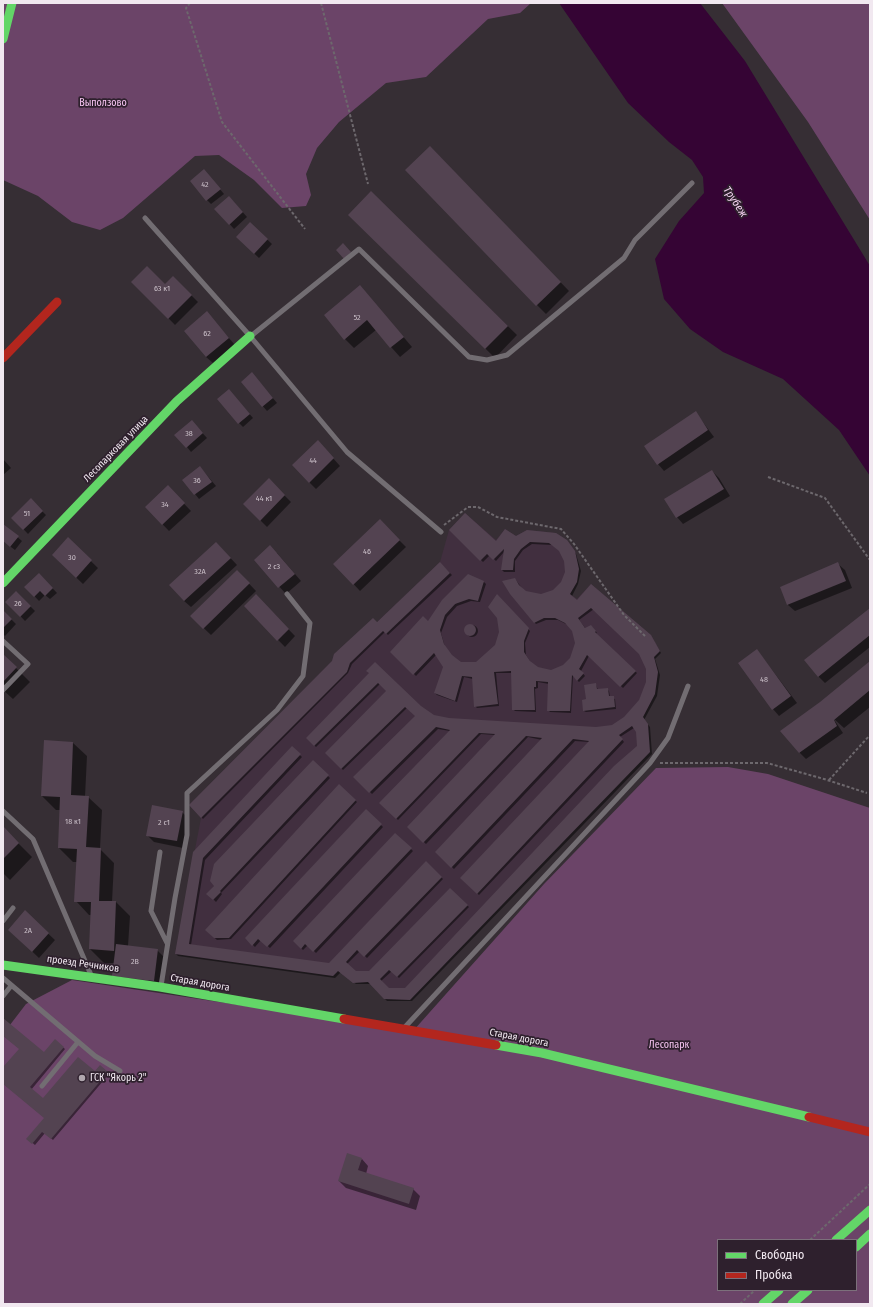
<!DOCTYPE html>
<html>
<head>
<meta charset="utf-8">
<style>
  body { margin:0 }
  #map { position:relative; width:873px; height:1307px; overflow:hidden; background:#362e34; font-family:"Fira Sans Condensed",sans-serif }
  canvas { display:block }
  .frame { position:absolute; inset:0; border:4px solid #f1e8f0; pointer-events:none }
  .legend { position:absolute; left:717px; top:1239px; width:140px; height:52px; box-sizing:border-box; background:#2e202d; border:1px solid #7c707b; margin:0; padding:5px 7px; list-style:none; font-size:12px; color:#f1e8f0 }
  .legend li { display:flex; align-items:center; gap:8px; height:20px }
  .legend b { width:20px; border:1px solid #7c707b }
</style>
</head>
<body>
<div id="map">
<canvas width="873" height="1307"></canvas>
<div class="frame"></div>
<ul class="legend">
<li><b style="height:5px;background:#63d668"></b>Свободно</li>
<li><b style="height:5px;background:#b3261e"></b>Пробка</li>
</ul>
</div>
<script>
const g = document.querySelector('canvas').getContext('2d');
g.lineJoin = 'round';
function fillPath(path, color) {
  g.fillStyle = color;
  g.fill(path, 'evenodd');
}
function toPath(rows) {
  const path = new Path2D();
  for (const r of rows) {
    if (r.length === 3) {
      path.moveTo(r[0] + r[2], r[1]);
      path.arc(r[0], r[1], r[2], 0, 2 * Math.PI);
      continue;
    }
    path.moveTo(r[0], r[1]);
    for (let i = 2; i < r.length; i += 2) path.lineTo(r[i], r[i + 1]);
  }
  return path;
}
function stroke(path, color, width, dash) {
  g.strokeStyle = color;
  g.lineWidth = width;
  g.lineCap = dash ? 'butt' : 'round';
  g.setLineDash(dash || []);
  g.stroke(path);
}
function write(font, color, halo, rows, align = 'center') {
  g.font = font + ' "Fira Sans Condensed",sans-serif';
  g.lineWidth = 3.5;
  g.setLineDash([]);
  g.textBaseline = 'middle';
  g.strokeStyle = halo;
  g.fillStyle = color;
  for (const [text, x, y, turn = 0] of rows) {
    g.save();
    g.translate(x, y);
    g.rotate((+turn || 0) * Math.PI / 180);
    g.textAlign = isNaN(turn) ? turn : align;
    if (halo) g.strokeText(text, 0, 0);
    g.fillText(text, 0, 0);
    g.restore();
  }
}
const built = toPath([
  [465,513,496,540,505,529,516,536,527,530,556,533,567,540,575,551,579,569,577,582,570,594,577,599,591,584,651,635,660,651,654,657,658,672,655,694,643,717,648,724,650,752,410,1000,384,999,368,982,353,983,338,971,333,976,175,954,201,818,189,805,332,661,334,654,377,622,440,562,449,530]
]);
const green = toPath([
  [3,3,531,3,520,13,488,19,426,77,386,83,339,122,317,148,306,174,311,195,306,206,282,208,254,180,219,155,195,156,123,218,100,230,72,222,38,196,3,180],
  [722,3,870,3,870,220,808,122],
  [728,767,768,774,870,808,870,1304,3,1304,3,1034,26,1004,72,980,413,1031,544,884,656,768],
  [718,1240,856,1240,856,1290,718,1290]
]);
const water = toPath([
  [559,3,700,3,745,61,870,266,870,476,839,430,783,379,723,352,690,329,664,299,655,259,679,221,704,193,703,177,692,160,669,142,628,103]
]);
const shadow = toPath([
  [439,156,569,291,546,314,537,305],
  [204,170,224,194,211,204,207,200],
  [371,193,517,335,495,358,350,215],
  [233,201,247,217,234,229,216,209],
  [250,223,272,244,259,258,237,237],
  [173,277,198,302,175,325,133,282,165,285],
  [360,286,412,347,400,357,376,330,354,348,345,339],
  [207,313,235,345,213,363,206,357],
  [256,378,277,403,267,411,242,382],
  [233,395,253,418,243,427,239,423],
  [696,413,714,437,664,471,658,464],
  [196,426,207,438,191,452,187,447],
  [324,448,340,466,316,489,309,482],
  [3,459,11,468,3,475],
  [200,467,216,486,199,499,184,480],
  [712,471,719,478,730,496,683,524,677,517],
  [269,480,291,502,267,527,244,504],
  [168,487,191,511,169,531,146,507],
  [31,500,46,515,28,534,13,518],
  [380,521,406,547,360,591,335,564],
  [3,525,22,541,15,550,3,541],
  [450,530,496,542,516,537,568,543,576,554,581,571,578,584,572,596,577,601,651,636,661,653,655,659,660,675,657,696,644,720,650,727,652,754,412,1001,387,1001,371,984,356,984,341,972,335,978,178,956,176,954,194,853,292,748,302,757,205,860,191,945,329,964,426,862,443,879,367,958,360,951,347,964,355,972,370,972,450,889,469,907,399,978,392,971,381,981,389,989,405,989,638,747,637,731,634,728,620,737,624,742,479,895,461,878,589,742,575,741,454,869,436,852,542,740,528,737,426,844,408,827,495,735,481,734,398,820,381,803,450,731,438,729,372,794,355,777,416,716,407,708,343,770,326,753,388,692,380,684,316,747,307,738,370,673,434,716,449,719,596,728,612,726,624,718,639,701,647,682,647,668,640,654,594,609,579,620,586,629,591,626,597,633,596,634,637,673,623,688,589,656,581,671,585,676,579,682,573,676,571,713,550,712,548,710,549,684,538,682,538,688,535,689,536,712,515,711,513,709,512,673,496,673,499,706,477,708,475,706,473,679,464,677,457,702,437,695,435,693,444,666,436,655,416,676,392,652,484,582,486,584,480,602,471,601,457,606,447,617,441,633,445,647,452,657,461,663,476,663,496,646,500,632,497,595,530,631,525,643,526,655,531,663,538,668,551,671,563,666,571,658,576,643,573,631,568,625,558,620,546,620,536,624,534,622,515,579,525,592,541,595,553,591,562,583,566,572,565,560,560,551,552,545,532,544,523,550,515,561,515,572,504,572,502,570,504,552,496,561,490,555,483,562],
  [68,539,98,568,83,584,60,562],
  [223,550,237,565,191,607,184,601],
  [277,553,301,581,286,594,255,560],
  [440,563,452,575,388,635,385,632,352,664,348,673,203,819,191,805,376,623],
  [838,564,845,570,852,588,795,611,788,605,781,587],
  [237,571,256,591,211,635,191,616],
  [39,574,57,593,50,599,45,595,39,601,26,587],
  [16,592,35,611,25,621,7,602],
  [256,596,295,636,285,647,245,606],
  [870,609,870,647,825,683,818,676],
  [3,611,16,624,5,636,3,634],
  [472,631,6],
  [757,650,797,703,779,716,773,709],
  [3,655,30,682,13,699,3,690],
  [870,663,870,707,844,728,833,718,843,733,806,759,799,752,820,703],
  [596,685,598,690,607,689,609,691,610,697,615,699,616,709,586,712,584,711,587,700],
  [45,741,73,743,87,756,85,797,88,797,102,810,100,849,114,863,112,902,116,902,130,916,128,946,157,950,164,957,161,987,115,963,104,963,90,949,92,915,89,915,76,901,77,862,73,862,59,848,61,810,56,810,42,796],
  [313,761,330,778,221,893,222,894,216,902,208,894],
  [339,786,357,802,231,939,217,940,206,930],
  [366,810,383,827,270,948,261,940,255,947,246,938],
  [182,812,189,819,183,848,154,842,147,835],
  [3,828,32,857,10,880,3,873],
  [395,834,413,851,316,953,308,945,303,950,294,941],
  [25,912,55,940,39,958,16,936],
  [3,1019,44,1054,55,1041,65,1049,31,1090,43,1100,95,1072,100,1066,109,1074,53,1140,45,1133,35,1145,28,1139,45,1118,3,1083,3,1069,20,1049,3,1035],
  [362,1159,368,1166,366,1174,413,1189,420,1196,416,1210,346,1188,339,1181]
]);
const building = toPath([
  [430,146,561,282,536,306,405,170],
  [204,169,221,189,206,201,190,181],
  [371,191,508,326,485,349,348,215],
  [229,196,243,212,229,225,214,209],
  [250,222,268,239,254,254,236,237],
  [343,243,351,252,344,259,336,250],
  [147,266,165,284,173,276,192,295,168,319,131,282],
  [360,285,404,337,390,348,367,320,344,340,324,315],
  [207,311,229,338,206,357,184,331],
  [252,372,273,398,262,407,241,382],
  [229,389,250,414,238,424,217,399],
  [696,411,708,430,657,465,644,446],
  [192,420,203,433,186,448,174,435],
  [318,440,334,458,309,483,292,465],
  [200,466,212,482,194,495,182,480],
  [712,470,724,489,676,518,664,499],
  [269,478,285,495,260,521,243,504],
  [168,485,185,503,162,525,145,507],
  [31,498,43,511,23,530,11,518],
  [465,513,496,541,505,529,516,536,527,530,556,533,567,540,575,551,579,569,577,582,570,594,577,600,591,584,651,635,660,651,654,657,658,672,655,694,643,717,648,724,650,752,410,1000,384,999,368,982,353,983,338,971,333,976,175,954,193,852,292,746,301,754,203,858,189,944,329,963,426,861,442,877,364,957,357,950,346,962,356,971,369,971,450,888,468,905,397,977,389,970,380,979,389,988,405,988,614,766,637,746,636,732,632,726,619,735,623,739,477,894,460,878,589,741,573,739,451,868,435,852,542,738,526,736,423,843,407,827,495,734,479,733,396,819,379,803,450,730,436,727,369,793,353,777,415,716,405,707,341,769,325,753,386,691,378,683,314,746,306,738,369,673,366,671,375,662,421,706,434,715,449,718,596,727,612,725,624,717,639,700,646,682,646,669,639,654,591,608,578,618,585,628,591,625,596,631,595,632,636,671,620,687,587,655,579,669,584,673,577,681,572,675,570,711,547,711,548,682,536,681,536,687,534,687,535,710,512,710,511,671,494,672,498,704,474,707,472,677,462,676,455,701,434,693,443,667,434,653,413,675,390,652,423,616,428,621,442,600,468,574,484,581,478,601,469,599,455,604,445,615,440,630,444,644,452,655,461,662,476,662,495,645,499,632,497,618,488,607,497,594,529,628,524,641,524,652,530,661,538,667,551,670,563,665,570,658,575,643,572,631,565,623,555,618,544,618,534,623,510,594,502,581,515,578,519,585,526,591,541,594,553,590,561,582,565,572,564,561,559,551,549,543,530,542,521,549,514,559,513,570,501,570,504,549,493,560,487,554,480,561,449,530],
  [380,519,400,540,353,585,333,564],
  [3,524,19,536,10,547,3,541],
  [68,537,92,560,76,578,52,555],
  [216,542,231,558,184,601,169,585],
  [270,545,295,574,278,588,254,560],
  [440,562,450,573,386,634,383,631,350,663,347,672,201,818,189,805,332,661,334,654,373,618,377,622],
  [838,562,846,581,787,605,780,587],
  [237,570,250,583,203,629,190,616],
  [39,573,53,588,45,596,40,591,34,597,24,587],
  [16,591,31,606,20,617,5,602],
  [256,594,289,629,277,641,244,606],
  [870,608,870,635,818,677,804,660],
  [3,610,12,619,3,628],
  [470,630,6],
  [757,649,791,696,772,710,738,663],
  [3,654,17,667,3,682],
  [870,661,870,690,834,720,837,726,799,753,780,731,820,702],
  [596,683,597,689,608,688,609,696,614,696,615,707,583,711,582,700,586,699,584,685],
  [44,740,73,742,71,795,89,796,86,847,101,848,99,901,116,901,114,951,89,949,91,902,74,902,77,849,58,848,60,797,41,796],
  [313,760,329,775,220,891,221,892,213,900,206,894,214,886,210,881,214,864],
  [339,784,356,800,229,938,214,938,205,930],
  [152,805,183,811,177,841,146,836],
  [366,809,382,824,267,947,258,939,252,946,245,938],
  [3,826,19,843,3,859],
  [395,833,412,848,313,952,305,944,301,949,293,941],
  [25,910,49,933,32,952,8,930],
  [116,944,158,949,154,981,112,976],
  [3,1018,44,1052,55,1039,64,1047,30,1087,43,1098,78,1057,95,1071,100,1065,108,1072,51,1139,42,1132,32,1144,26,1139,44,1118,3,1084,3,1067,19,1049,3,1036],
  [347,1153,362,1158,358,1170,414,1188,409,1204,338,1181]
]);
const path = toPath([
  [190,3,186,8,222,122,305,229],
  [321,3,368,184],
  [768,477,825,498,870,560],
  [444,525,468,507,478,507,497,517,561,529,574,544,624,615,645,636],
  [660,763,767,763,824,779,867,793],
  [829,780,870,735],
  [810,1240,870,1184],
  [740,1304,755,1290]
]);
const lane = toPath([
  [145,218,250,336,347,452,441,532],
  [251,336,359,249,469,357,487,360,507,355,624,258,635,240,692,183],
  [3,641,28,664,3,690],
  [3,811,33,839,91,975],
  [160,852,151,911,167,943],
  [3,921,13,908],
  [3,978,95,1056,120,1071],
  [161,986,175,898,187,835,187,793,277,710,303,676,310,623,287,594],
  [3,996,11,986],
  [405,1027,650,763,668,738,688,686],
  [42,1086,78,1042]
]);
const fast = toPath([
  [3,39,12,3],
  [3,583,177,401,250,336],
  [3,965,160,987,344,1019],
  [496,1045,542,1053,809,1117],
  [836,1240,870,1210],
  [856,1247,870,1234],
  [763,1304,779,1290],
  [792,1304,808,1290]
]);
const jam = toPath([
  [3,358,57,302],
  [344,1019,496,1045],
  [809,1117,870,1132]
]);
const markers = [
  [82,1078,4,"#b0a7ae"]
];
const numberNames = [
  ["42",205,185],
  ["63 к1",162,289],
  ["52",357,318],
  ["62",207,334],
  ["38",189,434],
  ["44",313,461],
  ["36",197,481],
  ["44 к1",264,499],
  ["34",165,505],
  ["51",27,514],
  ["46",367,552],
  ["30",72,558],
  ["2 с3",274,567],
  ["32А",200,572],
  ["26",18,604],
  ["48",764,680],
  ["18 к1",73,822],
  ["2 с1",164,823],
  ["2А",28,931],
  ["2В",135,962]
];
const parkNames = [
  ["Выползово",103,103],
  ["Лесопарк",669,1045]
];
const streetNames = [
  ["Лесопарковая улица",116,449,-46],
  ["проезд Речников",83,964,8],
  ["Старая дорога",200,983,10],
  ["Старая дорога",519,1038,11]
];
const poiNames = [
  ["ГСК \"Якорь 2\"",90,1078]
];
const waterNames = [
  ["Трубеж",735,202,56]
];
fillPath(built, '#412f3f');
fillPath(green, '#6b4468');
fillPath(water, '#350434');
fillPath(shadow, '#0007');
fillPath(building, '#534351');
stroke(path, '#6d686d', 2, [3, 2]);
stroke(lane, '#726d72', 5);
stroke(fast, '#63d668', 9);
stroke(jam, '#b3261e', 9);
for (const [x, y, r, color] of markers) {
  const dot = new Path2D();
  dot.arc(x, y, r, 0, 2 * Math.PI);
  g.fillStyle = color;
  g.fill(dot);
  stroke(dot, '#2e202d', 1.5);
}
write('8px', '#cabfc8', null, numberNames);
write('10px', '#f6c3f1', '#2e202d', parkNames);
write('10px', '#f1e8f0', '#2e202d', streetNames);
write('10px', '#f1e8f0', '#2e202d', poiNames, 'left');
write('italic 11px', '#f5d3f2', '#2e202d', waterNames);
</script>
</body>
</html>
